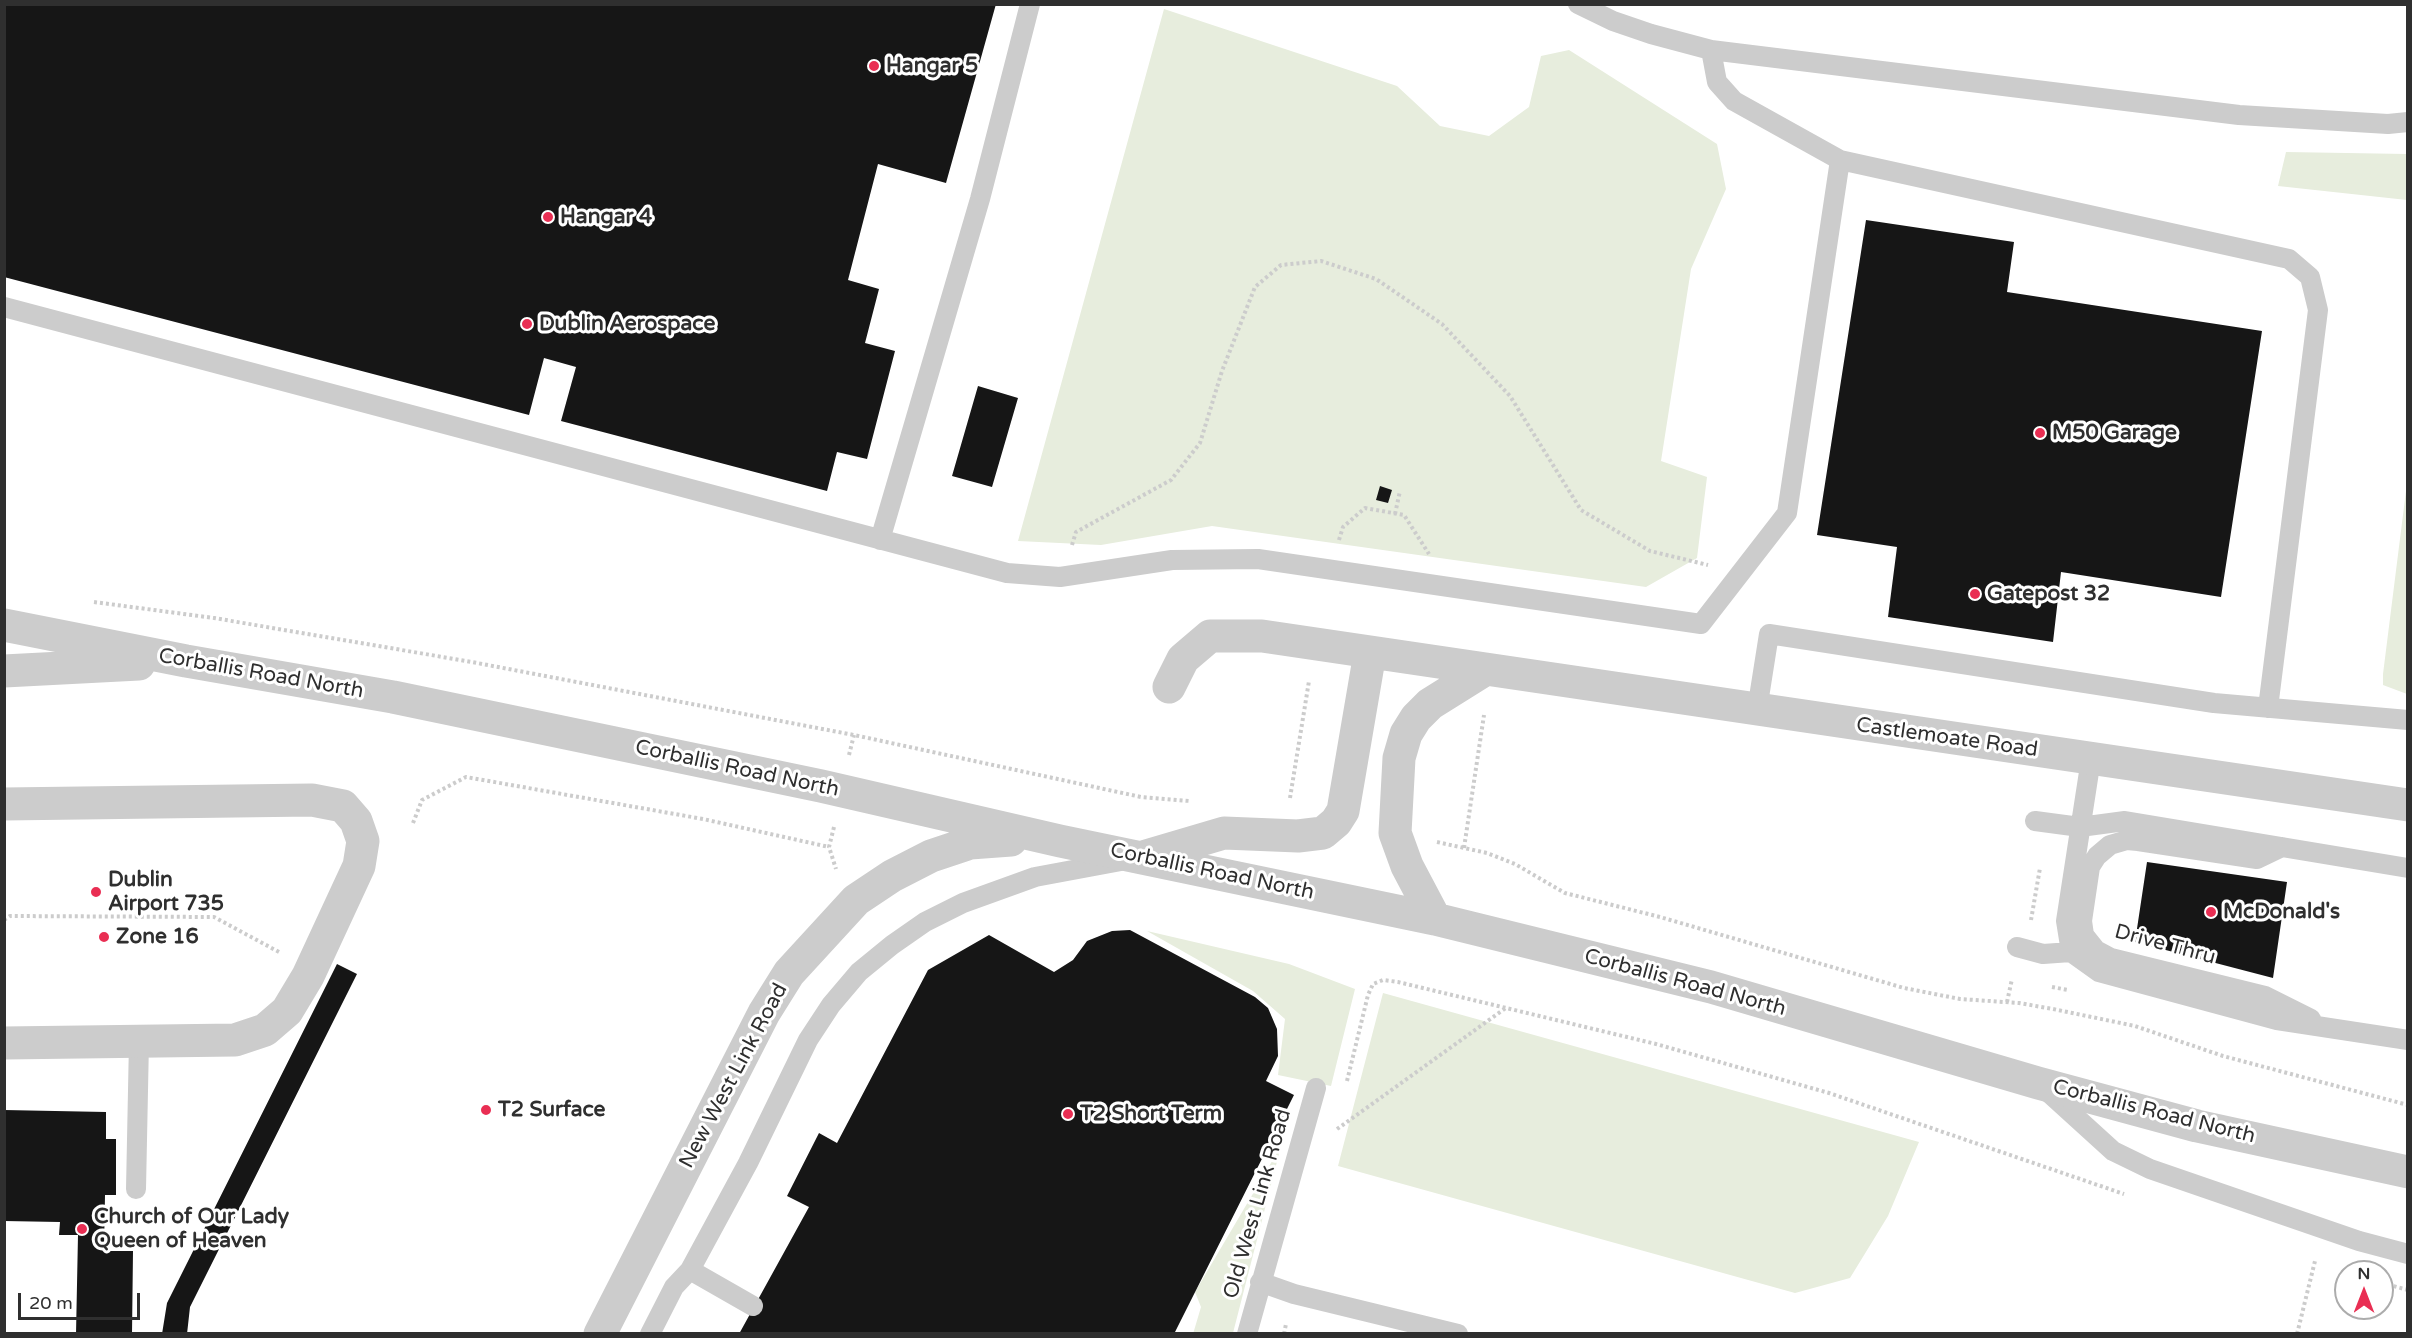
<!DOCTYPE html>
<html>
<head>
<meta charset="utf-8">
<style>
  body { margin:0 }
  #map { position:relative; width:2412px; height:1338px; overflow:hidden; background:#fff; font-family:"Varela Round",sans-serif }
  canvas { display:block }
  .frame { position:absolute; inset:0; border:6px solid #2f2f2f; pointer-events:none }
  .north { position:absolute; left:2334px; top:1260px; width:60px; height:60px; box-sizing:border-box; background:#fff; border:2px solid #acacac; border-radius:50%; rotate:0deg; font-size:16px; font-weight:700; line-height:24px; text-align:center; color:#2f2f2f }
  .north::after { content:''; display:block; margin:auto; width:21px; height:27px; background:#e92e53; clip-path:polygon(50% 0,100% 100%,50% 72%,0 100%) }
  .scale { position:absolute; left:18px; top:1293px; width:122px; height:27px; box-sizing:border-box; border:3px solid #2f2f2f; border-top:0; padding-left:8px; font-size:18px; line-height:21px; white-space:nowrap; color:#2f2f2f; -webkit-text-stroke:4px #fff; paint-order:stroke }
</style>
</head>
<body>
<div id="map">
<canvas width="2412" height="1338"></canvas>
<div class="frame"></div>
<div class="north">N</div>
<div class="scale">20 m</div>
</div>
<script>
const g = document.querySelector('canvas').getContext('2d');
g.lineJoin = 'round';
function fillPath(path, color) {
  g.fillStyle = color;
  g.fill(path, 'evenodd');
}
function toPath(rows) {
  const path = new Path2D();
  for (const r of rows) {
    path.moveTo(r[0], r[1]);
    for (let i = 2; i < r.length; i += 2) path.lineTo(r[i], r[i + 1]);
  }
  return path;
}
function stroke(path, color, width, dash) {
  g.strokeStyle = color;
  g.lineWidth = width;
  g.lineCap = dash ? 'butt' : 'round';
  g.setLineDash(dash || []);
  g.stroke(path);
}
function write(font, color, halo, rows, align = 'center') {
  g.font = font + ' "Varela Round",sans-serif';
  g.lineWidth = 6;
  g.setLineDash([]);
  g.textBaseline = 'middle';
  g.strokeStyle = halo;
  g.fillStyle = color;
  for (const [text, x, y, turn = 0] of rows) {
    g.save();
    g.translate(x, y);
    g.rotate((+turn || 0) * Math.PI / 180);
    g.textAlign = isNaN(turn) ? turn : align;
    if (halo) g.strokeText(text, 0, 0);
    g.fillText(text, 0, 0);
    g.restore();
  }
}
const green = toPath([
  [1164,9,1397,86,1440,126,1489,136,1529,107,1541,56,1569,50,1717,144,1726,189,1691,269,1661,461,1707,477,1697,558,1646,587,1212,526,1101,545,1018,541],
  [2286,152,2407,154,2407,200,2278,186],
  [2407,483,2408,694,2407,694,2383,685,2383,674],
  [1147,931,1289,964,1355,989,1331,1086,1278,1075,1285,1019,1253,991],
  [1383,993,1919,1142,1888,1216,1850,1278,1795,1293,1338,1166],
  [1281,1146,1233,1333,1193,1334,1201,1307,1195,1292]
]);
const building = toPath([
  [4,4,996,4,946,183,878,164,848,280,879,289,865,343,895,351,867,459,837,452,827,491,561,421,576,367,544,358,529,415,4,277],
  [1866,220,2014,242,2007,292,2262,331,2221,597,2061,572,2053,642,1888,617,1897,547,1817,535],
  [978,386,1018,398,992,487,952,476],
  [1380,486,1392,490,1388,503,1376,500],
  [2147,862,2287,882,2273,978,2135,942],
  [1130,930,1255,997,1268,1008,1277,1029,1278,1056,1266,1081,1294,1095,1174,1334,739,1334,809,1207,787,1196,819,1133,837,1143,928,970,989,935,1054,972,1073,960,1087,941,1112,931],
  [337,964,357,974,190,1307,187,1334,162,1334,167,1303],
  [4,1110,106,1112,106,1139,116,1139,116,1195,105,1195,104,1251,133,1251,132,1334,76,1334,78,1235,59,1235,60,1222,4,1221]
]);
const path = toPath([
  [1395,514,1400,491],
  [1339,540,1343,527,1365,508,1404,515,1429,554],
  [1072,545,1076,532,1171,480,1200,443,1222,371,1255,287,1281,265,1321,261,1376,279,1442,324,1510,396,1581,510,1650,551,1708,565],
  [94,602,214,618,472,662,854,735,1141,797,1190,801],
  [849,755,854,735],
  [1290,798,1309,681],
  [413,823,422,800,466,777,703,819,829,847],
  [834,827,829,847,836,869],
  [1437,842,1487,853,1515,864,1565,893,1660,917,1904,988,1960,999,2019,1003,2053,1009,2135,1026,2223,1056,2408,1105],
  [1464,848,1484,715],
  [4,920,10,916,214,917,279,952],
  [2031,920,2040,868],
  [2052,987,2068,990],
  [2007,1002,2012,979],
  [1347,1081,1368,995,1373,984,1383,980,1398,982,1656,1044,1829,1093,2124,1194],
  [1337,1129,1507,1007],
  [2382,1283,2408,1290],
  [1284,1334,1286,1324],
  [2297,1334,2315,1261]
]);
const lane = toPath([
  [1578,4,1613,21,1651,34,1711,50,2239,115,2388,124,2408,122],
  [1840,160,2289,259,2310,277,2318,310,2268,708],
  [4,307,1007,573,1060,577,1172,560,1258,559,1701,624,1787,513,1840,160,1734,101,1717,82,1711,50],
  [880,540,980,199,1030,4],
  [1757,710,1769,634,2214,703,2408,720],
  [2091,759,2066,921,2071,952,2099,972,2277,1020,2408,1040],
  [2035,821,2080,827,2125,821,2408,868],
  [2282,847,2257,859,2138,841,2127,840,2110,845,2097,856,2090,867,2082,921,2084,935,2096,950,2111,958,2265,996,2311,1019],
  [2017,947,2043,954,2071,952],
  [2047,1091,2113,1151,2150,1169,2359,1241,2408,1254],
  [136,1189,139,1041],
  [1260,1282,1294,1294,1458,1334],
  [753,1306,690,1270,748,1163,808,1040,831,1005,859,972,892,945,925,922,963,903,1035,877,1121,861],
  [650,1334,674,1287,690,1270],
  [1247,1334,1316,1088]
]);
const street = toPath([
  [4,625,186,661,393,697,821,786,1060,841,1435,919,1711,987,2038,1083,2197,1126,2408,1172],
  [4,671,139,664],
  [1169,687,1183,659,1210,636,1262,636,2408,805],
  [4,804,312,800,343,806,356,821,363,841,359,866,308,976,287,1011,265,1030,235,1040,4,1043],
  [1146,856,1224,833,1298,836,1323,833,1336,822,1343,811,1370,653],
  [1435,919,1407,866,1395,833,1399,758,1406,734,1416,718,1430,704,1486,669],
  [600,1334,764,1013,789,973,856,900,892,876,931,856,970,843,1011,840]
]);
const markers = [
  [874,66,6,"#e92e53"],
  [548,217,6,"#e92e53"],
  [527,324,6,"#e92e53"],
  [2040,433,6,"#e92e53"],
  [1975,594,6,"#e92e53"],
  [96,892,6,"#e92e53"],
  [2211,912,6,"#e92e53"],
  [104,937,6,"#e92e53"],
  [486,1110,6,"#e92e53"],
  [1068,1114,6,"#e92e53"],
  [82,1229,6,"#e92e53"]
];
const poiNames = [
  ["Hangar 5",886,66],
  ["Hangar 4",560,217],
  ["Dublin Aerospace",539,324],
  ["M50 Garage",2052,433],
  ["Gatepost 32",1987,594],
  ["Dublin",108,880],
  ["Airport 735",108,904],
  ["McDonald's",2223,912],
  ["Zone 16",116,937],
  ["T2 Surface",498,1110],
  ["T2 Short Term",1080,1114],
  ["Church of Our Lady",94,1217],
  ["Queen of Heaven",94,1241]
];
const streetNames = [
  ["Corballis Road North",261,674,10],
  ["Castlemoate Road",1947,738,8],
  ["Corballis Road North",737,769,12],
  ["Corballis Road North",1212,872,12],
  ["Drive Thru",2165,945,15],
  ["Corballis Road North",1685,983,15],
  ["New West Link Road",734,1076,-62],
  ["Corballis Road North",2154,1112,14],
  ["Old West Link Road",1258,1204,-74]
];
fillPath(green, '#e7eddd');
fillPath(building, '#161616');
stroke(path, '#ccc', 4, [3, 3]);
stroke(lane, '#ccc', 20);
stroke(street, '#ccc', 33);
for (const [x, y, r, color] of markers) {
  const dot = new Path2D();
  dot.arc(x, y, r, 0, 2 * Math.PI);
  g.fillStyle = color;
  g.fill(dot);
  stroke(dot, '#fff', 2);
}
write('bold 21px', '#2f2f2f', '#fff', poiNames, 'left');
write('21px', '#2f2f2f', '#fff', streetNames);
</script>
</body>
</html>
